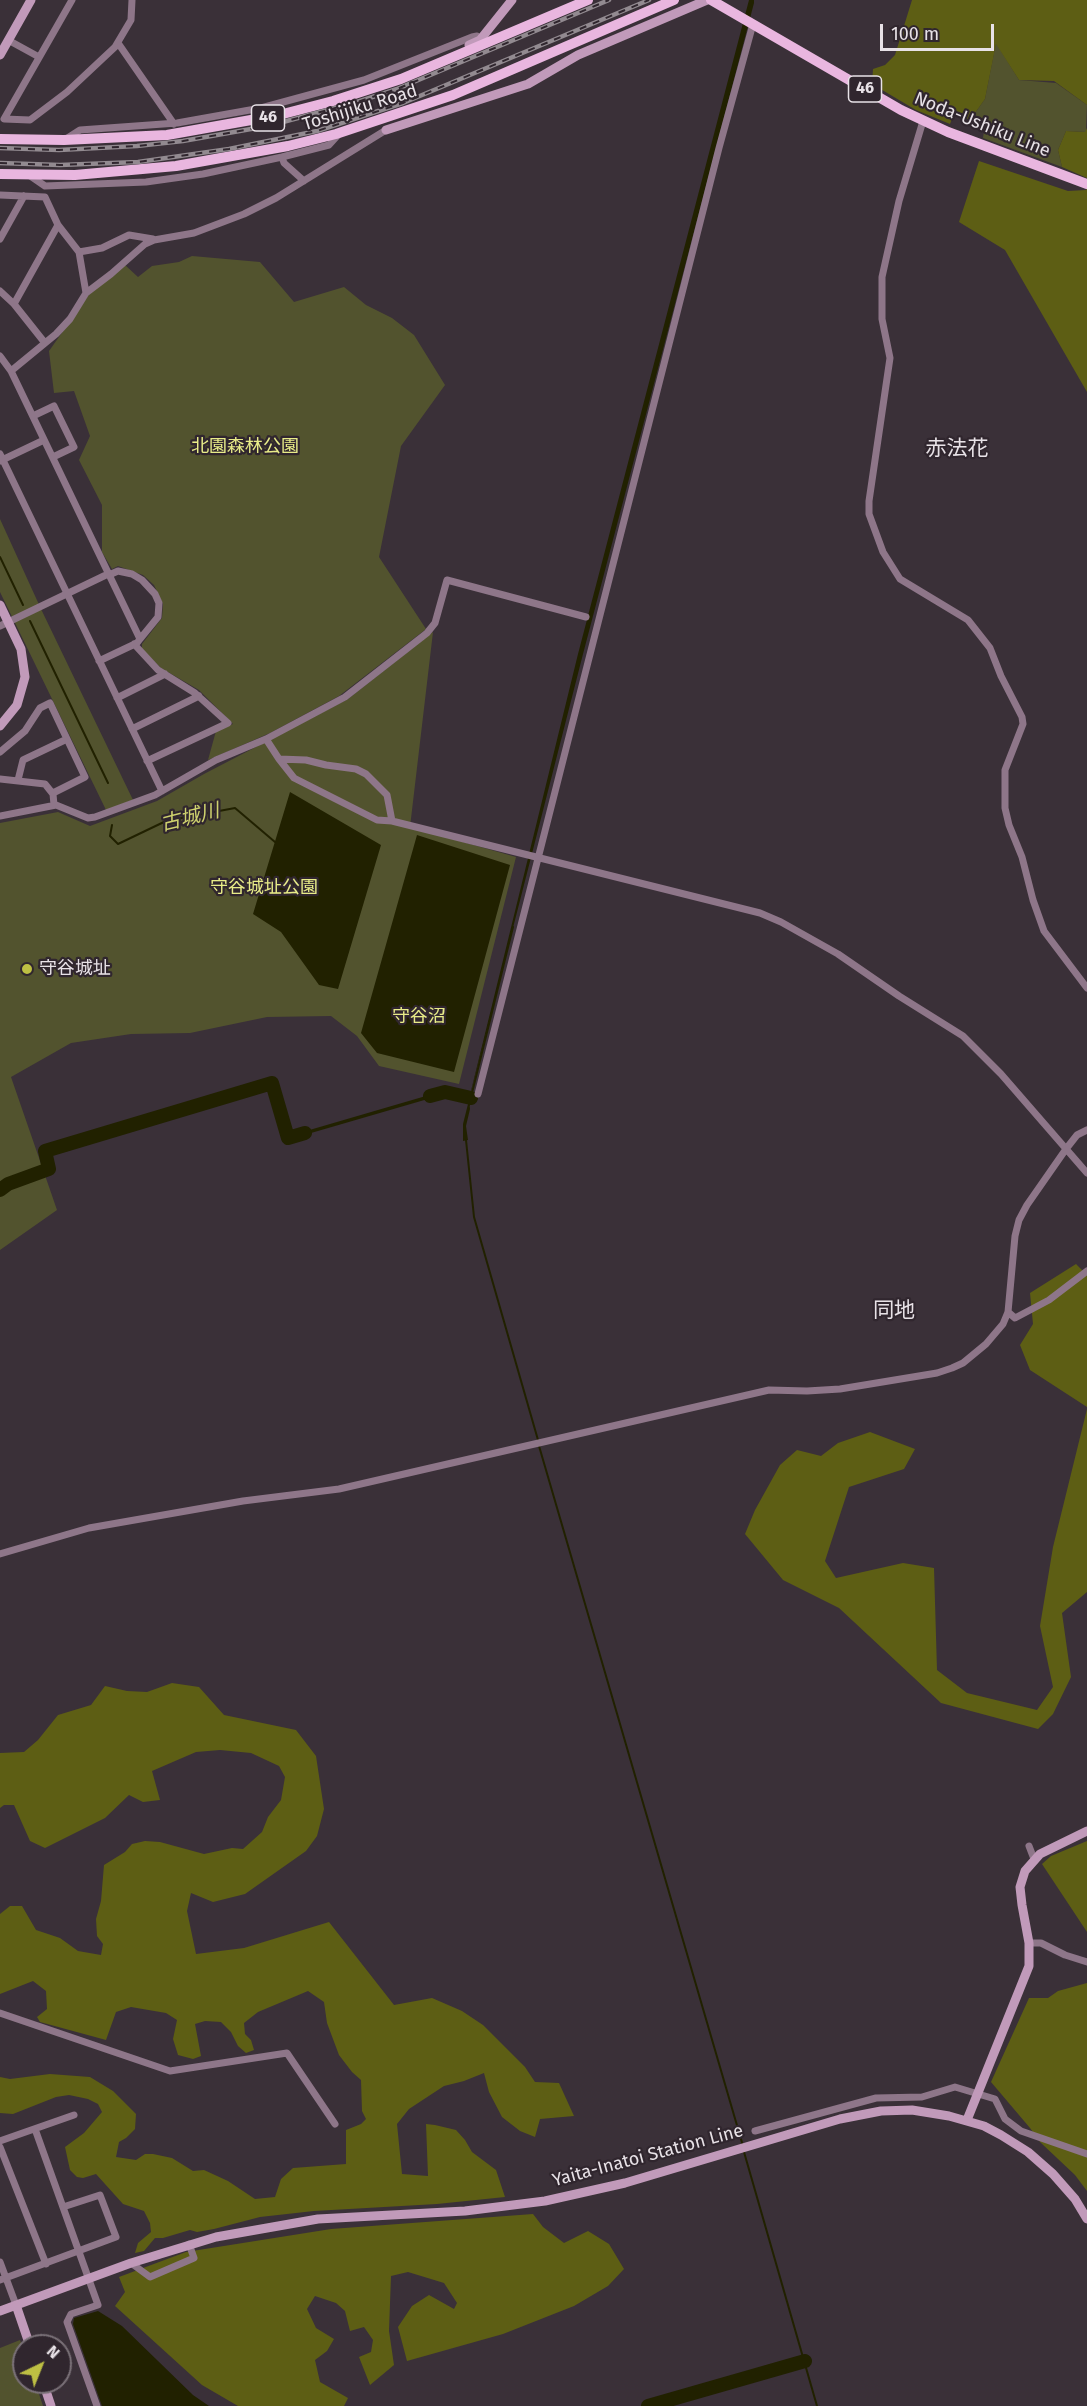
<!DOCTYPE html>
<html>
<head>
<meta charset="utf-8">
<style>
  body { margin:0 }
  #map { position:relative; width:1087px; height:2406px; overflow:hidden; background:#3a3038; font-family:"Fira Sans",sans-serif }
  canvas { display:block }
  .north { position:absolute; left:12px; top:2334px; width:60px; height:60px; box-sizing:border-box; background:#30262e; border:2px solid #7a7178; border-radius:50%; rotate:43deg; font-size:16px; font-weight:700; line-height:24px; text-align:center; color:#e8e2e7 }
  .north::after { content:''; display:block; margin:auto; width:21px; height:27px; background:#bdbf43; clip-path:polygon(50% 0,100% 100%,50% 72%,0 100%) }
  .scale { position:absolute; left:880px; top:24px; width:114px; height:27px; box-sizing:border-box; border:3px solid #e8e2e7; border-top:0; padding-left:8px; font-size:18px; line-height:21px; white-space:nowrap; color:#e8e2e7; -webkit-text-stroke:4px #30262e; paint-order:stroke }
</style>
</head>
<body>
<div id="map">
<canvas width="1087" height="2406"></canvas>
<div class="north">N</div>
<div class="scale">100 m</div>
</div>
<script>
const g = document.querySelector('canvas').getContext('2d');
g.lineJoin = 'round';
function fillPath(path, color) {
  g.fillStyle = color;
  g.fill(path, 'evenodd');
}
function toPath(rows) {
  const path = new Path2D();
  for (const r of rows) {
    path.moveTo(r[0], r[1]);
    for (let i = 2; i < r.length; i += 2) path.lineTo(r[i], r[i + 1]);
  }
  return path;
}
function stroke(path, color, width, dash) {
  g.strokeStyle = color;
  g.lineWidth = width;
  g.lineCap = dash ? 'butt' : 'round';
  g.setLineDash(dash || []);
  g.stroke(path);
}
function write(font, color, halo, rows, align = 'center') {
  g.font = font + ' "Fira Sans","Noto Sans JP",sans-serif';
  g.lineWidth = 4.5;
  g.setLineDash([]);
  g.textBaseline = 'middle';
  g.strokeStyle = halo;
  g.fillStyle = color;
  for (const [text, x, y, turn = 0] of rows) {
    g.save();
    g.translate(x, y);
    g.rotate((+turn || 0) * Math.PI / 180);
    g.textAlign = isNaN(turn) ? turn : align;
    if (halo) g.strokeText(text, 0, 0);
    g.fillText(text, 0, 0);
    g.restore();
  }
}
const green = toPath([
  [996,43,1019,80,1056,83,1087,105,1086,132,1066,131,1058,150,1062,167,983,138,985,124,970,120,985,99],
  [192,256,260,262,294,302,344,287,366,305,392,318,414,335,445,385,401,446,379,557,426,629,339,696,270,733,208,760,216,731,233,724,199,690,161,668,142,649,142,644,162,618,163,604,154,585,143,575,118,566,112,569,102,552,102,505,79,460,90,436,74,391,54,393,49,351,90,293,125,265,138,277,152,266,179,262],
  [0,519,41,609,133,800,106,810,0,592],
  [433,632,410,827,516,857,459,1084,379,1066,357,1036,331,1016,267,1017,190,1033,131,1034,71,1043,11,1077,57,1210,0,1250,0,823,58,812,90,826,157,801,204,774,348,699],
  [20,2340,24,2351,24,2382,35,2382,43,2406,0,2406,0,2348]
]);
const forest = toPath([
  [912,0,1087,0,1087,105,1054,81,1019,80,996,44,985,99,970,120,954,114,950,124,916,110,872,84,873,69,885,65,895,55],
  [1087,128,1087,178,1062,167,1058,150,1066,131,1085,132],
  [979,161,1068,191,1086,190,1087,187,1087,392,1005,250,959,222],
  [1076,1264,1087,1275,1087,1407,1030,1370,1020,1345,1033,1324,1030,1293],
  [1087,1409,1087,1592,1062,1613,1071,1677,1053,1714,1038,1729,941,1703,839,1608,783,1580,745,1534,755,1510,780,1465,797,1450,821,1456,838,1443,870,1432,915,1449,904,1469,849,1487,825,1561,836,1578,903,1563,934,1568,937,1670,967,1693,1037,1710,1053,1687,1040,1626,1053,1547],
  [172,1683,199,1687,224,1715,296,1730,316,1756,324,1809,317,1836,306,1851,245,1894,213,1902,191,1893,187,1911,196,1954,244,1948,329,1922,394,2005,432,1998,462,2011,483,2025,525,2067,535,2082,559,2083,574,2116,540,2119,535,2137,520,2131,502,2117,489,2092,484,2073,464,2081,444,2086,409,2109,397,2124,402,2174,428,2176,426,2124,435,2125,456,2130,465,2140,472,2152,496,2170,505,2197,437,2204,314,2211,260,2217,214,2229,197,2232,190,2230,163,2238,155,2238,144,2251,135,2253,138,2243,151,2232,150,2223,144,2211,123,2204,96,2174,83,2178,77,2177,70,2170,65,2147,84,2133,102,2112,98,2104,88,2099,69,2095,56,2097,13,2114,0,2113,0,2077,10,2079,50,2074,90,2077,113,2091,136,2114,135,2129,126,2138,119,2142,116,2157,136,2160,145,2154,153,2154,172,2158,193,2171,204,2170,228,2181,255,2199,275,2197,281,2179,293,2168,346,2164,346,2130,361,2124,366,2119,362,2111,361,2080,352,2072,339,2055,327,2023,324,2002,308,1991,258,2012,244,2023,245,2034,251,2040,254,2050,246,2053,238,2046,231,2032,221,2022,205,2021,195,2024,201,2056,193,2059,178,2055,173,2039,177,2020,166,2013,131,2007,116,2012,106,2040,40,2022,37,2017,47,2009,46,1991,33,1981,0,1994,0,1914,10,1906,22,1906,36,1930,60,1938,78,1951,101,1955,103,1944,97,1936,96,1919,101,1901,104,1865,125,1852,132,1844,145,1841,160,1842,204,1854,232,1848,243,1849,262,1832,268,1817,281,1800,285,1777,279,1766,251,1753,220,1750,196,1752,152,1771,160,1800,143,1802,129,1795,105,1818,45,1848,30,1841,14,1805,4,1805,0,1808,0,1753,24,1752,38,1740,58,1715,91,1705,105,1686,127,1691,147,1692],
  [1087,1841,1087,1932,1042,1864,1051,1856],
  [1087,1983,1087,2191,1075,2175,1040,2142,1030,2128,991,2082,1029,1998,1048,1998,1058,1991],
  [533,2214,543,2227,564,2243,588,2231,609,2244,624,2269,608,2286,574,2306,503,2334,407,2361,398,2327,412,2306,429,2295,454,2309,457,2303,444,2283,408,2272,391,2276,389,2331,394,2365,370,2385,359,2357,371,2352,373,2340,364,2327,350,2331,345,2311,336,2303,315,2296,307,2309,316,2328,334,2339,327,2351,315,2360,320,2382,348,2398,344,2406,238,2406,202,2385,115,2306,125,2292,119,2277,186,2252,331,2229]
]);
const water = toPath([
  [749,0,754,0,754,3,583,654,469,1100,470,1109,466,1126,468,1140,463,1141,463,1124,469,1100,445,1094,287,1140,289,1136,443,1091,469,1099,578,654],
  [290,792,381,845,338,989,319,985,281,932,253,914],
  [417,835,510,865,454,1072,377,1053,361,1033],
  [98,2311,122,2326,193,2395,209,2406,102,2406,73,2324,74,2318]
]);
const stream = toPath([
  [0,557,23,605],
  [30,621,108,783],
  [112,825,110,836,118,844,166,821,235,808,275,842],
  [469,1105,513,927],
  [466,1140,474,1217,538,1440],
  [539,1446,743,2146],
  [744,2152,817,2406]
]);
const river = toPath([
  [430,1096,445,1092,471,1098],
  [0,1190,8,1184,49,1169,45,1151,272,1083,288,1138,305,1133],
  [648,2406,805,2361]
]);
const street = toPath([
  [72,0,4,119,30,120,67,92,115,47,131,20,132,0],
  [8,40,39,57],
  [118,43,174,124],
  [923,121,899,201,882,277,882,319,890,358,869,501,869,514,883,552,900,579,968,620,990,648,1001,676,1022,717,1023,724,1005,770,1005,808,1009,825,1022,857,1033,900,1044,931,1087,988],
  [66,139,80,130,177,123,261,108,364,80,472,37,477,36,483,42],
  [282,157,284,163,304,181],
  [29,175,45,186,146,182,203,174,282,157,329,145,339,134],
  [0,195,45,197,58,225,79,252,86,293,70,319,56,334,11,371],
  [0,239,24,196],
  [79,252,102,248,129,235,153,239],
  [0,291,14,304,45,343],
  [86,293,111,274,145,244,154,240,194,233,244,214,276,198,386,130],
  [14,304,58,225],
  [0,356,11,371,140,639,137,643,99,661],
  [33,416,54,406,74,447,53,457],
  [0,454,162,791],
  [0,461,44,440],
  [109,575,118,571,132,574,142,580,155,594,159,603,158,617,140,639],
  [0,626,108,574],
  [134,644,158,670,195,693,228,723,147,761],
  [117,698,165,674],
  [132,729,199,696],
  [266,739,279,759,306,760,326,765,356,769,366,774,387,795,392,821,760,913,781,922,838,954,899,996,963,1036,1001,1074,1087,1173],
  [0,752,25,731,40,708,50,703,85,777,53,793],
  [279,759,294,778,377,820,392,821],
  [0,779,45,784,53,794,54,805],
  [18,780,23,760,67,739],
  [0,816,56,805,88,818,95,817,155,795,216,760,266,739,345,697,427,633,435,623,447,580,586,617],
  [478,1094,719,148,753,24],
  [1008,1312,1015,1318,1049,1300,1087,1271],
  [0,1554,89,1528,243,1501,339,1489,769,1390,807,1391,840,1389,937,1373,952,1368,963,1363,986,1344,1003,1324,1008,1312,1015,1236,1019,1220,1027,1205,1066,1149,1077,1135,1087,1130],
  [1029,1846,1034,1859],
  [1029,1943,1041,1943,1065,1955,1087,1962],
  [0,2013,170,2071,287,2053,335,2124],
  [35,2129,98,2305,71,2314,67,2322,97,2406],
  [755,2131,876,2098,922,2097,955,2087,995,2099,1005,2119,1021,2131,1087,2154],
  [0,2141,74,2115],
  [0,2147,46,2264],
  [0,2262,16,2305],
  [131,2263,150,2277,194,2258,189,2244],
  [0,2280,116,2237,100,2195,63,2207]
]);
const secondary = toPath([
  [469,45,480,40,512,0],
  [0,55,31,0],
  [386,130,528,84,578,55,707,0],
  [0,605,21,649,25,677,17,705,0,726],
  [967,2120,1029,1966,1029,1943,1022,1905,1020,1887,1025,1871,1040,1854,1087,1831],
  [16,2305,30,2346],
  [0,2311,131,2263,216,2237,318,2219,465,2211,545,2201,625,2183,840,2119,881,2111,912,2110,949,2116,984,2126,1001,2135,1028,2152,1053,2174,1075,2199,1087,2219],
  [43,2382,51,2406]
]);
const primary = toPath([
  [711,0,901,110,948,132,1087,184],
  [0,139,64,140,167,135,279,115,333,101,401,79,588,0],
  [0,174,75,175,176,166,288,146,336,134,453,95,674,0]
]);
const rail = toPath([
  [0,148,59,150,137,146,183,141,268,126,354,103,397,89,609,0],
  [0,163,60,165,138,162,229,149,317,131,403,103,649,0]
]);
const markers = [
  [27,969,6,"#bdbf43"]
];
const shields = [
  [865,89,33],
  [268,118,33]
];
const shieldNames = [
  ["46",865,89],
  ["46",268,118]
];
const streetNames = [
  ["Toshijiku Road",360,108,-17],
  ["Noda-Ushiku Line",982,125,22],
  ["Yaita-Inatoi Station Line",648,2156,-15]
];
const parkNames = [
  ["北園森林公園",245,447],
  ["守谷城址公園",264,888],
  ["守谷沼",419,1017]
];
const poiNames = [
  ["守谷城址",39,969]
];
const waterNames = [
  ["古城川",190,818,-14]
];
const quarterNames = [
  ["赤法花",957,449],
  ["同地",894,1311]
];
fillPath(green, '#52532e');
fillPath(forest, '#5d5e14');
fillPath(water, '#212100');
stroke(stream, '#212100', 2);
stroke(river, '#212100', 14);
stroke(street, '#8e7689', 7);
stroke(secondary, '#c19aba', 9);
stroke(primary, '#e9b6df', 10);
stroke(rail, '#928a90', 4.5);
stroke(rail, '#30262e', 2, [7]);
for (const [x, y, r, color] of markers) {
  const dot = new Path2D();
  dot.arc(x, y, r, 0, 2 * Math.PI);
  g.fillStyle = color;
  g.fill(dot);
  stroke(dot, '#30262e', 2);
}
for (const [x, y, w] of shields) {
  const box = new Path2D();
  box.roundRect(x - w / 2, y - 13, w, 26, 4.5);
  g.fillStyle = '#30262e';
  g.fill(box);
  stroke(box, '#e8e2e7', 1.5);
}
write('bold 16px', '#e8e2e7', null, shieldNames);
write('18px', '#e8e2e7', '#30262e', streetNames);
write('18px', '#e8ec88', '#30262e', parkNames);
write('18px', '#e8e2e7', '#30262e', poiNames, 'left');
write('italic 20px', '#ced16e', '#30262e', waterNames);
write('21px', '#e8e2e7', '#30262e', quarterNames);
</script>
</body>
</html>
